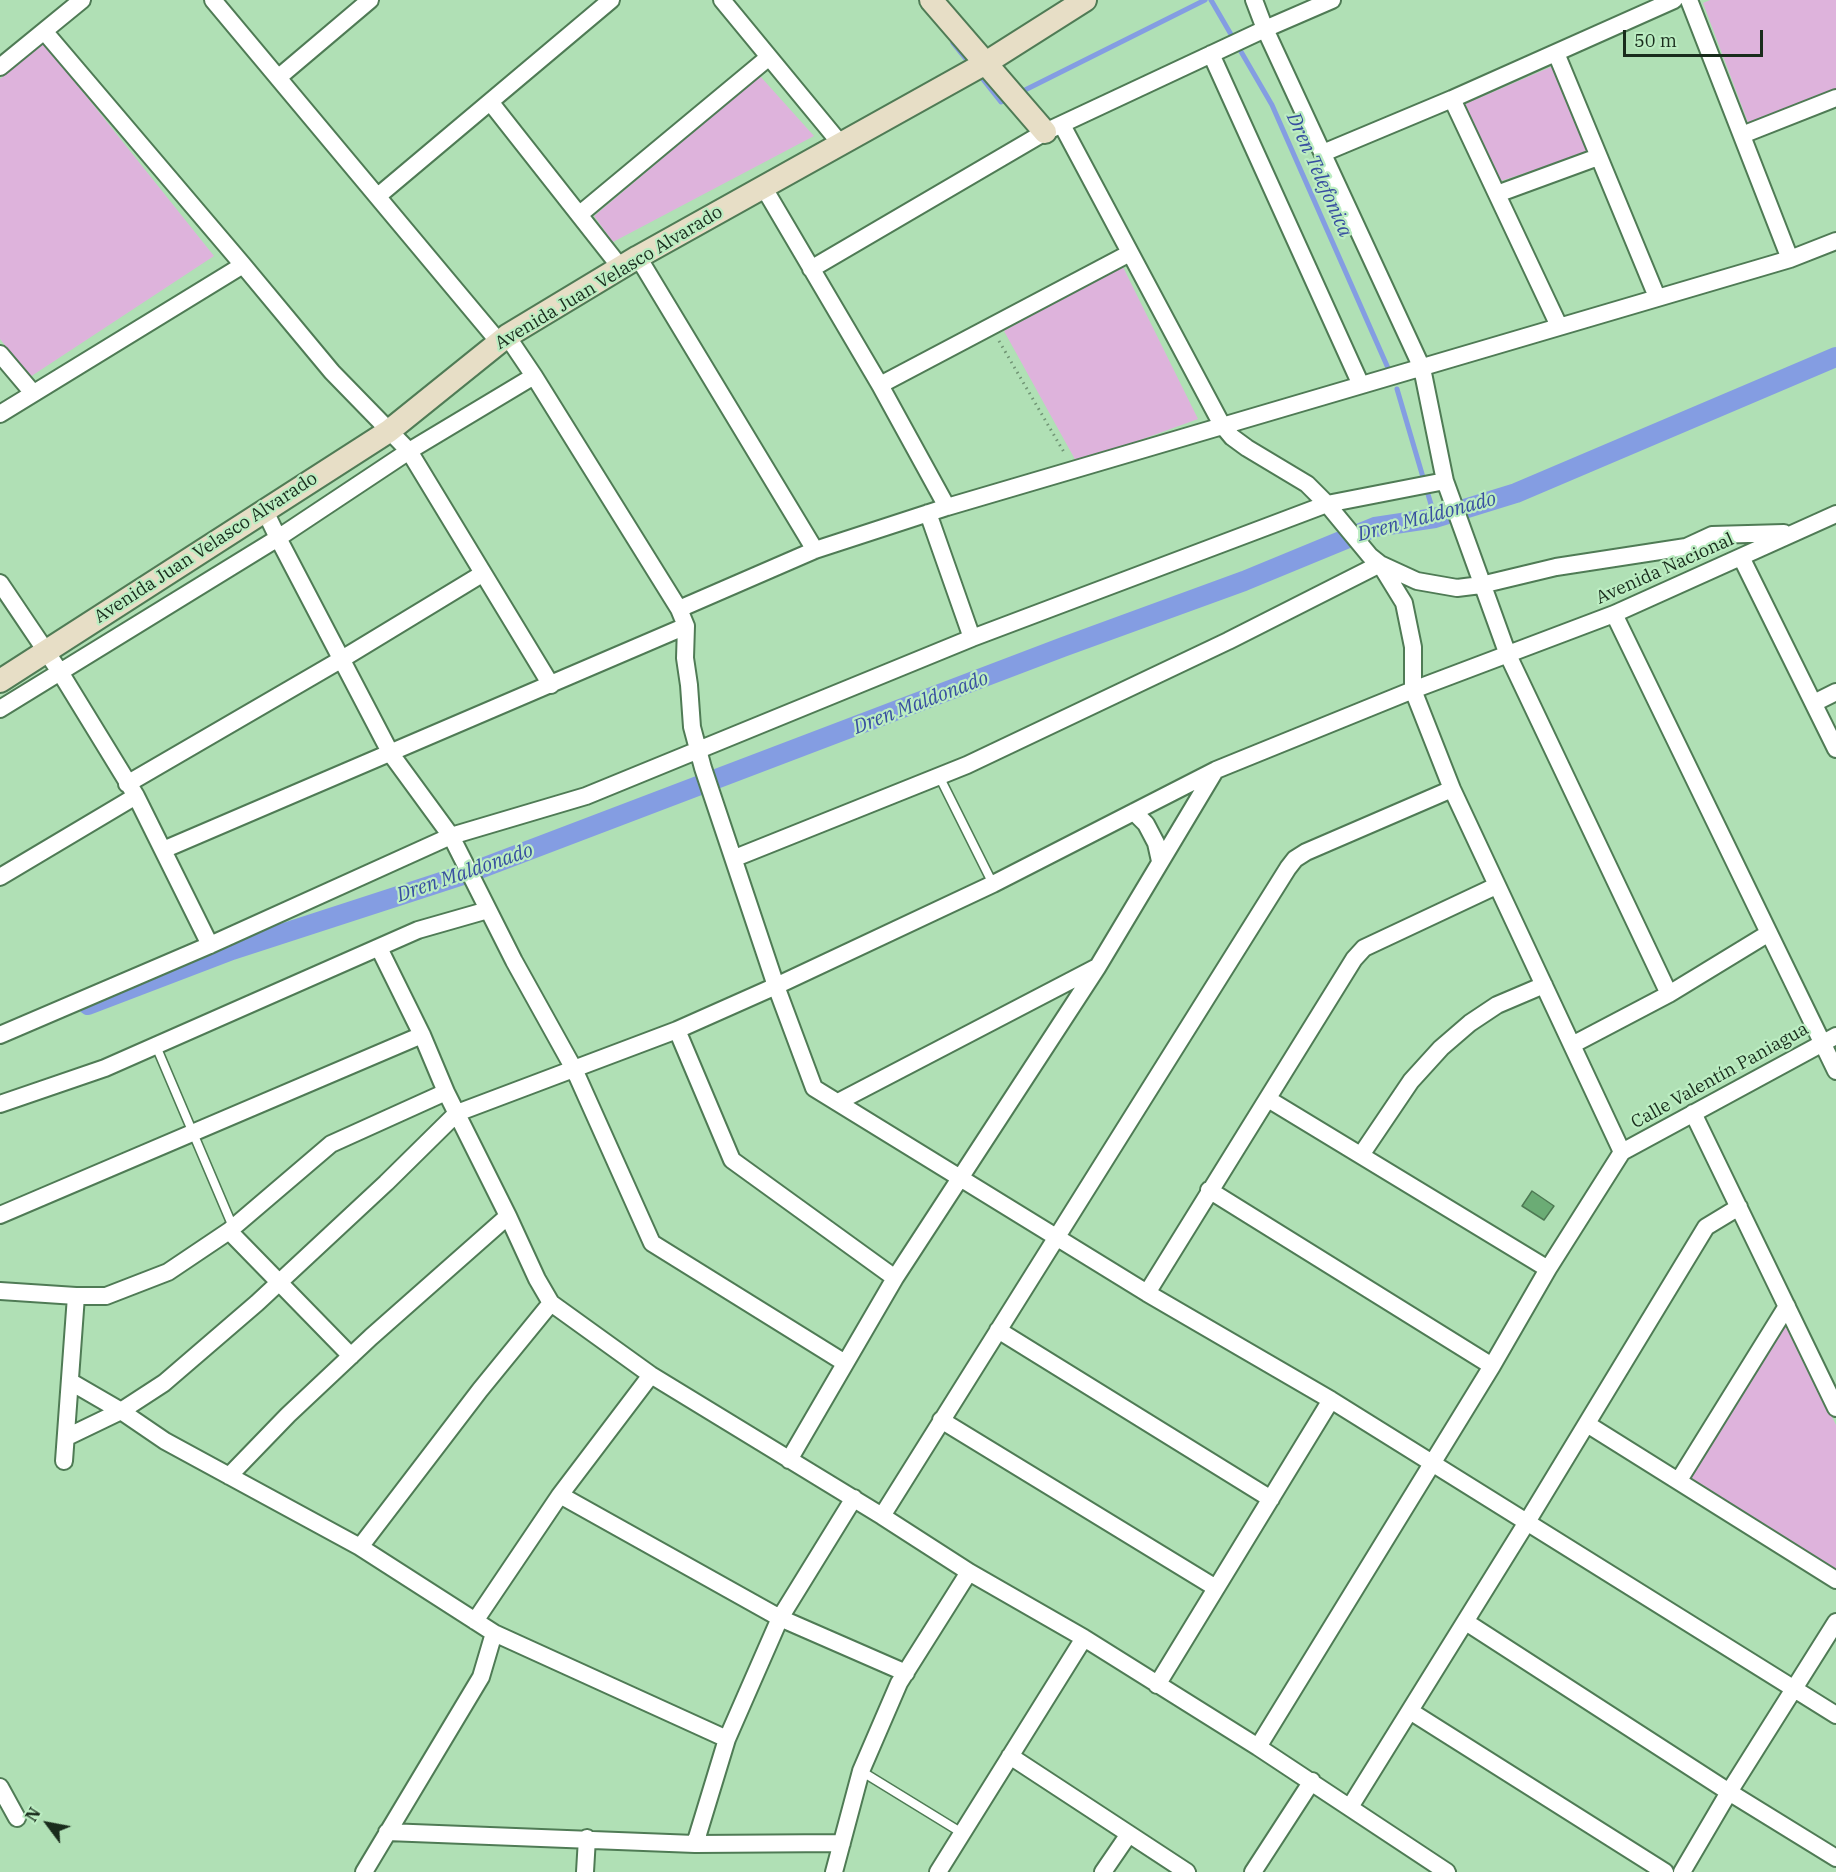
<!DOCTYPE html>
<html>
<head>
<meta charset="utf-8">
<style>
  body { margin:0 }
  #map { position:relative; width:1836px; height:1872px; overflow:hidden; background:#b0e0b5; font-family:"IBM Plex Serif",serif }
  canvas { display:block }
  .north { position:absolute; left:18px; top:1794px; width:60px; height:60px; -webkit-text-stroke:4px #bcedc2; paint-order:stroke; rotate:302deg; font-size:16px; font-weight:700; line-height:24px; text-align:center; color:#192c1c }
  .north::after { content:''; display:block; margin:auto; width:21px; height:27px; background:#192c1c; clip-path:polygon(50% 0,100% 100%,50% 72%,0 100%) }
  .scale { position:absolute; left:1623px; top:30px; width:140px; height:27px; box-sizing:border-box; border:3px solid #192c1c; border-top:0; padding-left:8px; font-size:18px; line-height:21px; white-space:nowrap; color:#192c1c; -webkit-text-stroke:4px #bcedc2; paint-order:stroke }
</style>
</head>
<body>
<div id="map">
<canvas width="1836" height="1872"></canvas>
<div class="north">N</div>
<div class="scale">50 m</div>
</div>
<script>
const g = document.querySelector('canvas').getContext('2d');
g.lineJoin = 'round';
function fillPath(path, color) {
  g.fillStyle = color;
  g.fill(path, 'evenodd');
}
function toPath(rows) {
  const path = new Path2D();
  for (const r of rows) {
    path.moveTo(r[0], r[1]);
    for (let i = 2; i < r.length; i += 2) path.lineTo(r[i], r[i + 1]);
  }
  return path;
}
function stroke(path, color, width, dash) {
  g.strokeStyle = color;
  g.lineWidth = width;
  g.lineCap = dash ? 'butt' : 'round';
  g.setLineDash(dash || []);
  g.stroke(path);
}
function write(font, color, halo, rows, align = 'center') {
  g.font = font + ' "IBM Plex Serif",serif';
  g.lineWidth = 4.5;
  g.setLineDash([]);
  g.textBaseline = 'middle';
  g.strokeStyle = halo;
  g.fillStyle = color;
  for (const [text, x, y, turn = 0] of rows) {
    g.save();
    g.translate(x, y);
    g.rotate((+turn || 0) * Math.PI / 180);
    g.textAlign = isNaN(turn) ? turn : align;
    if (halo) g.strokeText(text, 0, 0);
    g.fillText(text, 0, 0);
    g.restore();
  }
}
const green = toPath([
  [1710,0,1836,0,1836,95,1750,128,1703,3],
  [43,42,214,256,30,377,0,339,0,79],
  [1553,66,1589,152,1501,181,1465,104],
  [760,76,814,136,613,242,594,216],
  [1122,265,1198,419,1077,463,1004,331],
  [1785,1321,1836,1425,1836,1570,1688,1479]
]);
const stream = toPath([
  [1211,0,1272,105,1388,368],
  [953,43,970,64],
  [978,73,1001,102,1008,99],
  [1019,93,1205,0],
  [1397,389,1435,518]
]);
const canal = toPath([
  [88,1005,232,950,469,873,1063,647,1244,581,1375,527,1435,518,1516,493,1836,357]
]);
const building = toPath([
  [1532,1191,1554,1206,1544,1220,1522,1206,1532,1191]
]);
const path = toPath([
  [999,341,1065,454]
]);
const lane = toPath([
  [939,776,993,884],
  [156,1046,233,1227],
  [861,1771,962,1833]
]);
const street = toPath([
  [213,0,499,342],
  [722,0,840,143],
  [1254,0,1265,29,1422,368,1445,481,1508,655,1669,994],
  [1689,0,1790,259],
  [44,31,243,265,332,372,409,451,551,685],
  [1556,53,1657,297],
  [1211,54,1361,385],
  [0,67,82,0],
  [279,77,370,0],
  [1452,99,1559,326],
  [491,103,621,268],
  [1062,125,1222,425,1232,437,1247,448,1307,484,1327,504,1370,556,1380,564,1417,581,1457,588,1481,585,1556,567,1686,547,1712,535,1784,533],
  [1742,135,1836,98],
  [1323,153,1452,99,1674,0],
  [764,188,880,385,947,507],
  [1497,194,1598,157],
  [378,196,611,0],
  [580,214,769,57],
  [638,257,815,550],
  [811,269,1045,132,1265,29,1332,0],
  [507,336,534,376,679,609,686,626,685,658,689,685,692,727,703,768,776,986,814,1088,1147,1293,1331,1400,1836,1715],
  [0,354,33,393],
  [880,385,1130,253],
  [0,414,243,265],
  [265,511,278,538,391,754,451,836,514,961,574,1069,652,1243,845,1363],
  [928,513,972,638],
  [1741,557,1836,749],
  [0,583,60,672,136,796,210,945],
  [679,609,815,550,947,507,1790,259,1836,241],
  [1614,614,1836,1071],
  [1814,703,1836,692],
  [0,709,278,538,409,451,534,376],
  [127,784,342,659,482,574],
  [1134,812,1146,824,1156,843,1160,861],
  [163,850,686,626],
  [735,858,967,765,1228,641,1380,564,1404,603,1413,647,1413,690,1452,789,1622,1152],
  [0,877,136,796],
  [379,948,422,1035,446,1092,508,1216,537,1279,551,1303,651,1375,882,1516,969,1572,1084,1638,1258,1747,1447,1872],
  [677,1030,732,1160,895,1278],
  [0,1035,210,945,451,836,586,796,972,638,1327,504,1445,481],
  [1572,1045,1669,994,1769,933],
  [1268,1099,1548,1269],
  [838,1102,1095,968],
  [0,1104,105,1068,418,930,488,910],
  [1693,1113,1836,1408],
  [1361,1155,1411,1081,1441,1048,1470,1023,1497,1005,1544,985],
  [1209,1190,1492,1366],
  [0,1215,422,1035],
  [229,1231,351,1356],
  [0,1291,76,1296,106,1296,168,1272,229,1231,331,1144,446,1092],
  [1147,1293,1354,959,1364,948,1496,886],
  [998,1330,1271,1499],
  [71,1382,121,1411,165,1441,360,1547,494,1633,727,1739],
  [941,1420,1216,1588],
  [1587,1424,1836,1580],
  [67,1437,121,1411,164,1383,257,1303,386,1183,457,1113,677,1030,776,986,993,884,1216,770,1413,690,1614,614,1836,514],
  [789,1460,895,1278,1097,968,1215,771],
  [64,1461,76,1296],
  [229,1476,288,1415,371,1337,508,1216],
  [1679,1480,1787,1306],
  [560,1495,780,1618,906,1673],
  [882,1516,1288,868,1295,859,1306,852,1452,789],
  [360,1547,480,1390,551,1303],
  [475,1621,560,1495,651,1375],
  [1466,1622,1729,1792,1836,1858],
  [1157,1685,1331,1400],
  [1410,1711,1665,1872],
  [1258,1747,1492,1366,1548,1269,1622,1152,1836,1036],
  [1010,1756,1187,1872],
  [0,1787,17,1818],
  [1350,1807,1527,1522,1706,1227,1739,1207],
  [387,1832,695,1844,842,1843],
  [695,1844,727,1739,780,1618,854,1498],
  [364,1872,481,1677,494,1633],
  [585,1872,587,1838],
  [834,1872,861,1771,899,1683,969,1572],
  [938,1872,1084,1638],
  [1103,1872,1129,1834],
  [1253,1872,1312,1781],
  [1682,1872,1729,1792,1836,1622]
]);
const secondary = toPath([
  [931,0,1045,132],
  [0,681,389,431,507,336,638,257,984,64,1085,0]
]);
const streetNames = [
  ["Avenida Juan Velasco Alvarado",609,278,-31],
  ["Avenida Juan Velasco Alvarado",206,548,-33],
  ["Avenida Nacional",1665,569,-24],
  ["Calle Valentín Paniagua",1720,1076,-29]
];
const waterNames = [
  ["Dren Telefonica",1319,175,66],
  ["Dren Maldonado",1427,517,-15],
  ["Dren Maldonado",921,703,-21],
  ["Dren Maldonado",465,873,-19]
];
fillPath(green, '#deb3dc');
stroke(stream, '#849de2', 5);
stroke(canal, '#849de2', 20);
fillPath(building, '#6bac75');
stroke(building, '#4d7953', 1.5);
stroke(lane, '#4f7b55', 11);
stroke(street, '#4f7b55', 20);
stroke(secondary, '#4f7b55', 26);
stroke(path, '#709474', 3, [1.5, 4.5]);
stroke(lane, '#fff', 8);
stroke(street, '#fff', 16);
stroke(secondary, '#e7dec6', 22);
write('18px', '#192c1c', '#bcedc2', streetNames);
write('italic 20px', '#374fa0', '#bcedc2', waterNames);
</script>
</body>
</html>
